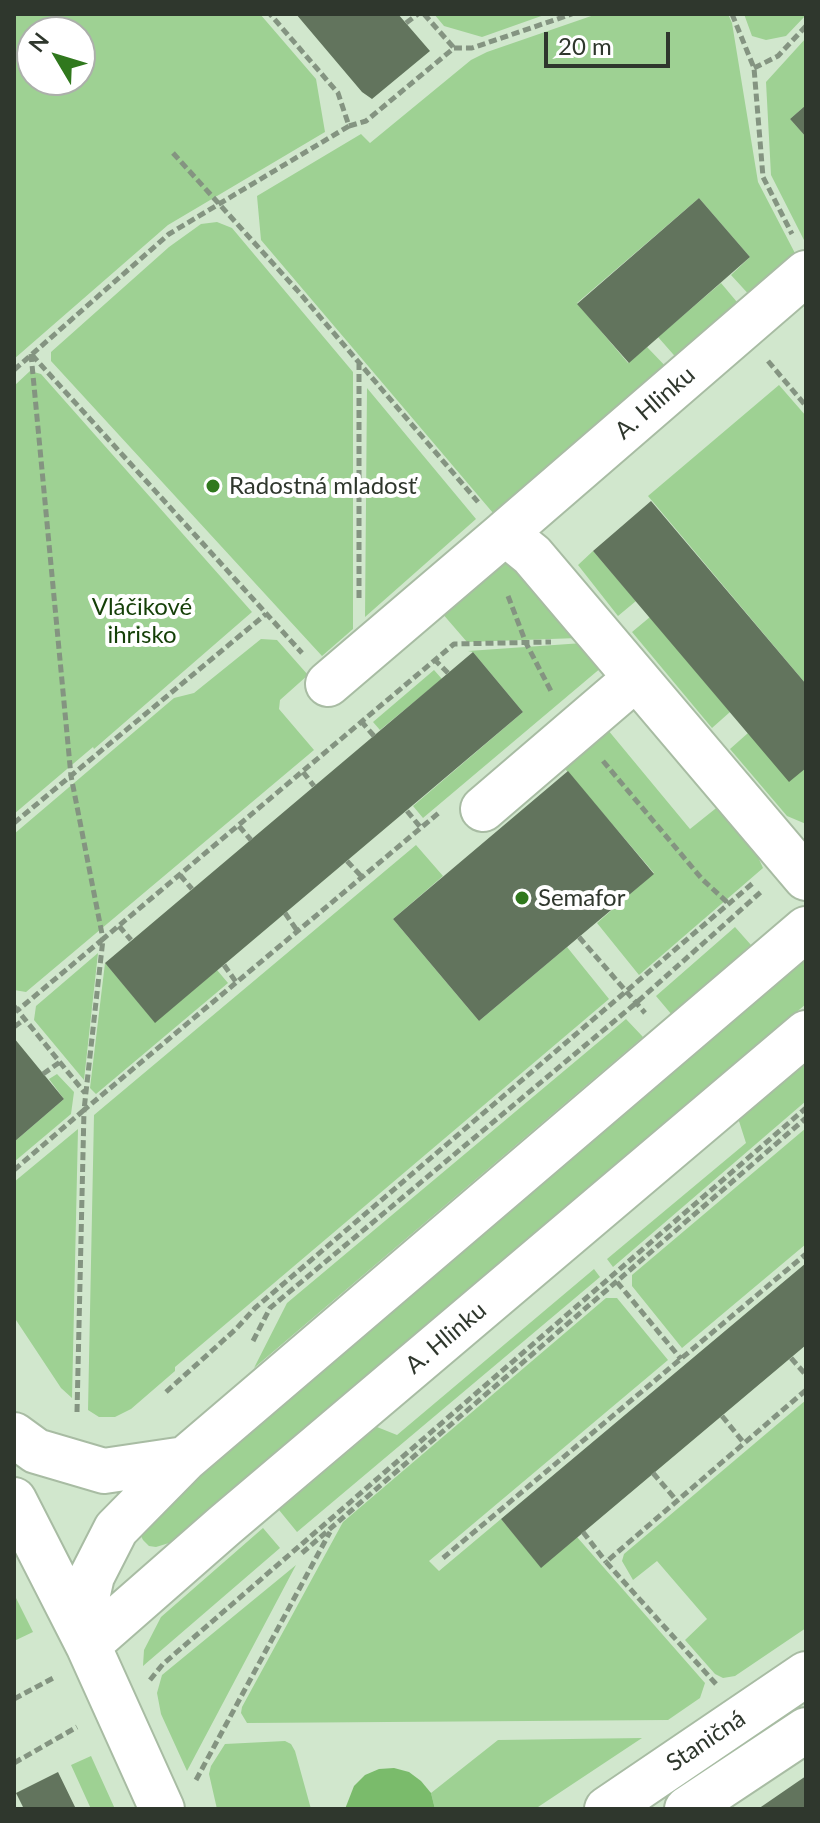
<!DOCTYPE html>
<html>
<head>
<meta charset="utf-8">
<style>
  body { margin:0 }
  #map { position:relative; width:820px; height:1823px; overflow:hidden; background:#d1e7cd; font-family:Lato,sans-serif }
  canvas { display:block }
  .frame { position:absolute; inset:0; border:16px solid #2f372d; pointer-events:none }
  .north { position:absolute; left:16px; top:16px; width:80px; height:80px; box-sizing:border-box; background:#fff; border:2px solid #acafab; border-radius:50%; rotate:308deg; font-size:22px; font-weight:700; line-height:32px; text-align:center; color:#2f372d }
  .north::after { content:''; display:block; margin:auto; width:28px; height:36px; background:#30781d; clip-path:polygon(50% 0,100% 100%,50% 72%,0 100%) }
  .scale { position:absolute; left:544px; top:32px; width:126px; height:36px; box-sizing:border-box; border:4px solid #2f372d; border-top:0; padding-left:10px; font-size:24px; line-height:28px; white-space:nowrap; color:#2f372d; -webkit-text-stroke:6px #fff; paint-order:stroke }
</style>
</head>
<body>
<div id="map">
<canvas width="820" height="1823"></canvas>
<div class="frame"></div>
<div class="north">N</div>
<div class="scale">20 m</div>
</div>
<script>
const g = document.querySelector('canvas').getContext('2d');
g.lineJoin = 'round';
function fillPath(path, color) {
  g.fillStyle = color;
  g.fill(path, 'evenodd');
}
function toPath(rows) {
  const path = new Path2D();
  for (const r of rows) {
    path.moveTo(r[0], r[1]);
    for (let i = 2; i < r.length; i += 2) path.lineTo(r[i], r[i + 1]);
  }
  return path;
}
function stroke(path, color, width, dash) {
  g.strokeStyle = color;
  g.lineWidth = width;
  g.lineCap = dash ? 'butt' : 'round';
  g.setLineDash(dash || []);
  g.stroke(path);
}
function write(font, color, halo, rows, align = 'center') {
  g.font = font + ' Lato,sans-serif';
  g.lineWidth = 8;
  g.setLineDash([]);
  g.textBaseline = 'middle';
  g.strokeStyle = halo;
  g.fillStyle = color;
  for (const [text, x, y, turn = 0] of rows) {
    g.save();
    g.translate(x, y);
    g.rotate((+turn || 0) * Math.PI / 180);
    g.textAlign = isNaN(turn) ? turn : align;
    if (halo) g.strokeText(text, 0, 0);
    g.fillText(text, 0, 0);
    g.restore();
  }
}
const green = toPath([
  [14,14,260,14,316,79,325,132,168,225,14,359],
  [32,32,80,32,80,80,32,80],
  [434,14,547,14,482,37,444,26],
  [597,14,728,14,732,23,758,182,798,259,753,299,731,275,750,257,699,198,577,303,628,363,647,347,671,372,499,520,261,240,257,196,361,134,370,143,471,60,487,52],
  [744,14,806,14,806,15,786,36,766,40,752,36],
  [806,38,806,105,790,119,806,137,806,244,771,175,766,82],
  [217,222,232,228,353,372,353,629,322,656,51,361,51,352,169,247,201,224],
  [721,283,742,308,680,362,658,337],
  [30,371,41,374,252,612,94,749,93,747,14,814,14,386],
  [779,385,806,416,806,684,648,496],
  [367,388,476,519,365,617],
  [501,546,578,638,467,642,435,605],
  [593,551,636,601,618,616,578,565],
  [650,617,730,712,712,728,632,632],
  [261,639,277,640,308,675,280,700,279,709,314,750,26,992,14,990,14,834,174,698,194,693],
  [583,643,602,667,423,818,413,806,523,712,473,652,468,651],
  [434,670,442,679,380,730,373,722],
  [603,724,690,829,720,805,751,842,763,868,639,975,597,923,654,873,560,763],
  [748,733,806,768,806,824,787,816,730,749],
  [416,845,443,876,393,919,479,1021,567,947,609,999,175,1367,175,1371,131,1409,115,1417,99,1417,88,1410,94,1115],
  [735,927,751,945,672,1015,656,996],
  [98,953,84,1080,34,1020,36,1006],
  [806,957,806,1004,169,1543,156,1547,149,1546,143,1540,140,1534,148,1517,220,1459,237,1440],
  [105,963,155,1022,217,970,228,983,96,1094,90,1088],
  [626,1019,643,1037,254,1368,287,1303],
  [806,1061,806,1101,613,1267,607,1259,746,1143,738,1118],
  [57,1074,74,1092,71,1114,14,1162,14,1142,64,1099,49,1079],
  [806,1128,806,1244,682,1348,632,1286,632,1275],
  [78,1129,72,1398,61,1388,14,1317,14,1182],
  [594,1269,600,1277,297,1532,279,1510,377,1427,397,1435],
  [606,1298,617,1298,668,1360,429,1561,439,1571,501,1519,541,1567,577,1537,705,1683,700,1698,668,1720,247,1723,241,1713,242,1707,343,1522],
  [806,1400,806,1628,735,1676,723,1678,715,1674,685,1640,707,1619,657,1561,633,1580,622,1561,624,1554],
  [263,1528,280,1548,143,1666,144,1650,161,1617],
  [296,1565,187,1771,161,1714,157,1693,162,1675],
  [14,1594,33,1632,14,1641],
  [642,1738,535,1809,435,1809,431,1793,498,1740],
  [285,1741,291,1744,295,1751,311,1809,217,1809,209,1774,211,1766,225,1744],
  [91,1756,115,1809,91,1809,71,1765]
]);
const water = toPath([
  [394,1768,409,1772,421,1781,431,1793,435,1809,345,1809,354,1786,365,1775,379,1769]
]);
const building = toPath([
  [296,14,398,14,430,51,372,99,362,92],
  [806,105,806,137,790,119],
  [699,198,750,257,629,363,577,304],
  [651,501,806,684,806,768,789,782,593,551],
  [473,652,523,712,155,1023,105,963],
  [568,771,654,874,479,1021,393,919],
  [14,1038,64,1099,14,1142],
  [806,1263,806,1345,541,1568,501,1519],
  [58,1772,76,1809,24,1809,16,1793],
  [806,1776,806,1809,758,1809]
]);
const path = toPath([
  [424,14,454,48],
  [732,14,754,68,763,177,792,234],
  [406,23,418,14],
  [754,68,778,56,806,26],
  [349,126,366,121,454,48,472,48,572,14],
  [173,153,297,290,478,502],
  [31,354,71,776,103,939,454,644,551,642],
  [32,355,302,653],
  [768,361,806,406],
  [359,362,359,600],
  [14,370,169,234,349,126,338,93,270,14],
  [508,596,526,643,552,693],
  [434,659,448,673],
  [361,721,374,736],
  [603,761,702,879,729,904],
  [303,772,314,786],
  [407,811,421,828],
  [14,823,266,614],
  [239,826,251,840],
  [347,861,362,877],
  [180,875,192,889],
  [285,913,298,932],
  [119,926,131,940],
  [579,937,645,1013],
  [224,965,236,982],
  [14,1006,85,1093],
  [14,1027,25,1019],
  [43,1074,60,1062],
  [14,1170,84,1110,103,939,18,1010],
  [617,1282,681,1359],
  [253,1341,270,1308,636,1003,762,891],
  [791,1358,806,1375],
  [166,1392,236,1329,255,1308,753,883],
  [77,1412,84,1110,441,811],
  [722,1416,744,1443],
  [653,1473,677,1501],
  [583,1532,606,1562],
  [302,1553,806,1118],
  [443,1558,806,1254],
  [150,1680,163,1664,806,1108],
  [716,1684,606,1562,806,1390],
  [14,1699,55,1677],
  [14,1763,77,1727],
  [196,1780,330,1532]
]);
const minor = toPath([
  [806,273,505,533,532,555,806,878],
  [328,684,505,533],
  [483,809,636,678],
  [14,1435,36,1451,104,1471,185,1459],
  [14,1500,88,1645,162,1809],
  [80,1629,92,1576,116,1529,185,1459,806,929],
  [88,1645,225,1525,806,1033],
  [607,1809,806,1674],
  [687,1809,806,1730]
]);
const markers = [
  [213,486,8,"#30781d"],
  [522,898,8,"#30781d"]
];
const streetNames = [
  ["A. Hlinku",655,403,-41],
  ["A. Hlinku",446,1338,-40],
  ["Staničná",706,1741,-34]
];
const poiNames = [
  ["Radostná mladosť",229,486],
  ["Semafor",538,898]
];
const parkNames = [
  ["Vláčikové",142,607],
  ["ihrisko",142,635]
];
fillPath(green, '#9ed193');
fillPath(water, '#7abb6b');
fillPath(building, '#62745d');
stroke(minor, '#a8bca3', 48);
stroke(path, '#849481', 5, [8, 4]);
stroke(minor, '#fff', 44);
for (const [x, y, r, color] of markers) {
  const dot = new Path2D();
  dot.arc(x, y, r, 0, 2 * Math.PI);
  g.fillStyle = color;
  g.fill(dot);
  stroke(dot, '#fff', 3);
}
write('24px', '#2f372d', '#fff', streetNames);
write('24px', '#2f372d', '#fff', poiNames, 'left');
write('24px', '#143f07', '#fff', parkNames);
</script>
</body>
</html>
